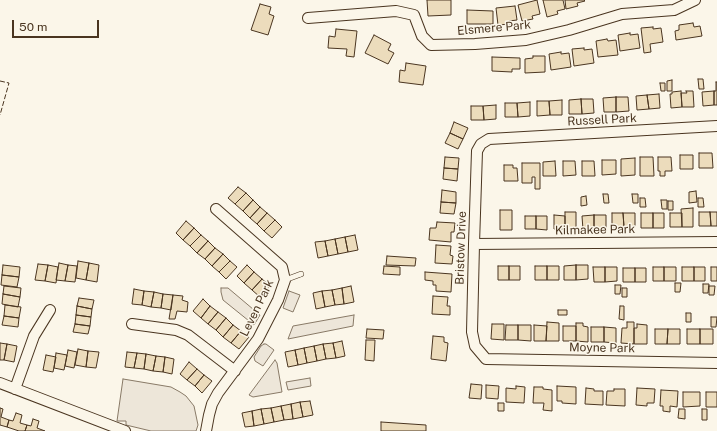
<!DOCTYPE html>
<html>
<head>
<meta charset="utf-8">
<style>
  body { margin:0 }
  #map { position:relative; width:717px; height:431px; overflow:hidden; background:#fbf6e9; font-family:"Public Sans",sans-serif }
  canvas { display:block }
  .scale { position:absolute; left:12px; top:20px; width:87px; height:18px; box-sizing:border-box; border:2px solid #4a3520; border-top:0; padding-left:5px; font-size:12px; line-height:14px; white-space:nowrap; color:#4a3520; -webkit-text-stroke:3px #fbf6e9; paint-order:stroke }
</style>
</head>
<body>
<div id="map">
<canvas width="717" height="431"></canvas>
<div class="scale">50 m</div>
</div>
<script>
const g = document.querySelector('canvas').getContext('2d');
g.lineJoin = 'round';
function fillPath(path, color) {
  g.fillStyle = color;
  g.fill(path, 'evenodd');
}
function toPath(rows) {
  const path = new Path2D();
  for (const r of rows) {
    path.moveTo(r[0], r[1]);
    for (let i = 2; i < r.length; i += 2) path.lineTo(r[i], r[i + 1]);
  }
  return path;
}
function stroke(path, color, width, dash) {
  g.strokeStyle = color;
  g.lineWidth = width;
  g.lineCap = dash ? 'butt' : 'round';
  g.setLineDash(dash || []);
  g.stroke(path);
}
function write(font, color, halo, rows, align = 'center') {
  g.font = font + ' "Public Sans",sans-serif';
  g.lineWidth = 3;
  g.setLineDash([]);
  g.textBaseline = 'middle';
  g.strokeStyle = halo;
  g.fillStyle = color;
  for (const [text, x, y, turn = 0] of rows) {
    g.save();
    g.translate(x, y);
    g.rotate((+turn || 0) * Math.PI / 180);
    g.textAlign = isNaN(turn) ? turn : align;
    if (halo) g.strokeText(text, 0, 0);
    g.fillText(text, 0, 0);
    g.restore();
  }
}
const green = toPath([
  [221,288,228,288,260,315,254,325,223,300,221,292,221,288],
  [289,291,300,295,293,312,283,308,289,291],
  [354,315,353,326,288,339,293,326,354,315],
  [264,344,266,344,274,350,263,366,255,361,254,357,261,346,264,344],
  [275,360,277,363,282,392,253,397,249,395,275,360],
  [310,378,311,386,288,390,286,382,310,378],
  [123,379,171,387,180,392,186,396,194,406,198,425,196,431,151,431,126,425,126,421,117,421,123,379]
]);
const building = toPath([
  [427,0,451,0,451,15,428,16,427,0],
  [537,0,540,14,532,16,533,19,522,21,518,5,537,0],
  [543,0,563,0,565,9,557,11,558,14,547,17,543,0],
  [565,0,584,0,585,1,577,3,578,6,566,9,565,0],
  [260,4,271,7,269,14,274,16,268,35,251,30,260,4],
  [515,6,517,20,509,21,510,24,498,25,496,8,515,6],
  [467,10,493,11,493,24,467,24,467,10],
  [693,23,694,27,700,26,702,36,676,40,675,31,679,30,679,25,693,23],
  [653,27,653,29,661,28,663,42,650,44,651,52,644,53,641,28,653,27],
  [336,29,357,31,354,57,346,56,347,49,328,48,329,36,335,37,336,29],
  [630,33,630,35,638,34,640,48,620,51,618,35,630,33],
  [374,35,391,44,388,50,394,53,388,64,365,53,374,35],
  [607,39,608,41,616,40,618,55,598,57,596,41,607,39],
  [584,48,584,50,592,49,594,63,574,66,572,49,584,48],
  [561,52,561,54,569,53,571,67,551,70,549,54,561,52],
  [533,56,545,56,545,72,525,73,525,59,533,58,533,56],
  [492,57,520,58,520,69,512,69,512,72,492,71,492,57],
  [406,63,426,66,423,85,399,82,400,70,405,71,406,63],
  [698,79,703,79,704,89,699,89,698,79],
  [672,80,672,91,667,91,667,81,672,80],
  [716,82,717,82,717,105,714,105,714,91,716,91,716,82],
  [660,83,665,83,665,91,661,91,660,83],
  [681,91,682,107,671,108,670,94,672,94,672,92,681,91],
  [686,91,693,91,694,107,682,107,681,93,687,93,686,91],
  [714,91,714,105,703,106,702,92,714,91],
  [659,94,660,108,649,109,647,95,659,94],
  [647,95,649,109,637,110,636,96,647,95],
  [616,97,616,112,604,112,603,98,616,97],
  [616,97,628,97,629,111,616,112,616,97],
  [581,99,582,114,569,114,569,100,581,99],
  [581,99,593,99,594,113,582,114,581,99],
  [562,100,562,115,550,115,549,101,562,100],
  [537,101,549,101,550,115,537,116,537,101],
  [530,102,530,116,518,117,517,103,530,102],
  [505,103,517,103,518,117,505,117,505,103],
  [496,105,496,119,484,120,483,106,496,105],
  [471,106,483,106,484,120,471,120,471,106],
  [454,122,468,128,463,139,450,133,454,122],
  [450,133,463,139,458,149,445,143,450,133],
  [699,153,712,153,713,168,699,168,699,153],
  [680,155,693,155,693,169,680,169,680,155],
  [445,157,459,158,458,169,444,168,445,157],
  [640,157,653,157,654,176,640,176,640,157],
  [658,157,671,157,672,171,665,171,665,176,660,176,660,171,658,171,658,157],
  [635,158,635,175,621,176,621,159,635,158],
  [602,160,616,160,616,174,602,175,602,160],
  [555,161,556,176,543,176,543,162,555,161],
  [563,161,575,161,576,175,563,176,563,161],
  [582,161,594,161,595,176,582,176,582,161],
  [522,163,540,163,540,189,535,189,535,177,532,177,532,183,522,183,522,163],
  [504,165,513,165,513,168,517,168,518,181,504,181,504,165],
  [444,168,458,169,457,181,443,179,444,168],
  [238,187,246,193,235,204,228,198,238,187],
  [442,190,456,192,456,203,441,202,442,190],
  [696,191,697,202,689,203,689,192,696,191],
  [246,193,253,200,243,211,235,204,246,193],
  [603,194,608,194,609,203,604,203,603,194],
  [632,194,638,194,638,203,633,203,632,194],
  [586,196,587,205,581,206,581,197,586,196],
  [640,198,645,198,646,207,640,207,640,198],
  [698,198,703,198,704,207,698,207,698,198],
  [253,200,260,207,250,218,243,211,253,200],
  [661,200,667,200,667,209,662,209,661,200],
  [668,201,673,201,673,210,668,210,668,201],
  [441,202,456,203,454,214,440,213,441,202],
  [260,207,267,213,257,224,250,218,260,207],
  [693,208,693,227,682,227,681,209,693,208],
  [500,210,512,210,512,230,500,230,500,210],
  [565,212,576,212,576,229,565,229,565,212],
  [699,212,710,212,711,226,699,226,699,212],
  [710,212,717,212,717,226,711,226,710,212],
  [267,213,275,220,264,231,257,224,267,213],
  [612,213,623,213,624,227,612,227,612,213],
  [623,213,635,213,635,227,624,227,623,213],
  [641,213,653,213,653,228,641,228,641,213],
  [653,213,664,213,664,228,653,228,653,213],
  [670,213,682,213,682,227,670,227,670,213],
  [554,215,565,216,565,229,554,229,554,215],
  [594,215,594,230,583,230,582,216,594,215],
  [594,215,606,215,606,229,594,230,594,215],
  [525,216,536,216,536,229,525,229,525,216],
  [536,216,547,216,547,230,536,229,536,216],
  [275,220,282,227,272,238,264,231,275,220],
  [186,221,194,228,183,240,176,233,186,221],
  [437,222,455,223,454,232,451,232,451,242,429,240,430,228,436,228,437,222],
  [194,228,201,235,190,246,183,240,194,228],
  [201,235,208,241,197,253,190,246,201,235],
  [355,235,358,250,348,252,345,237,355,235],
  [345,237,348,252,338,254,335,239,345,237],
  [335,239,338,254,328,256,325,241,335,239],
  [208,241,215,248,205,259,197,253,208,241],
  [325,241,328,256,318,258,315,242,325,241],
  [436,245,451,246,450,255,453,256,452,264,435,263,436,245],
  [215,248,223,254,212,266,205,259,215,248],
  [223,254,230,261,219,272,212,266,223,254],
  [387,256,416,258,415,266,386,265,387,256],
  [78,261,89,263,86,280,76,278,78,261],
  [230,261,237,267,226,279,219,272,230,261],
  [59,263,68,265,65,281,56,280,59,263],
  [89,263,99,265,97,282,86,280,89,263],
  [38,264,48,265,45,281,35,280,38,264],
  [3,265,20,267,19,277,2,275,3,265],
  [48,265,58,267,56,283,45,281,48,265],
  [68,265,77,266,75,282,65,281,68,265],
  [247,265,254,272,244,283,237,276,247,265],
  [576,265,576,280,564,280,564,266,576,265],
  [576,265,588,265,588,279,576,280,576,265],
  [384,266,400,267,400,275,383,274,384,266],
  [498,266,509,266,509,280,498,280,498,266],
  [509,266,520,266,520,280,509,280,509,266],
  [535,266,547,266,547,280,535,280,535,266],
  [547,266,559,266,559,280,547,280,547,266],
  [593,267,605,267,605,282,594,282,593,267],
  [605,267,617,267,617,281,605,282,605,267],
  [653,267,664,267,664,281,653,281,653,267],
  [664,267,676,267,676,281,664,281,664,267],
  [682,267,694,267,694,281,682,281,682,267],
  [694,267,705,267,705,281,694,281,694,267],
  [711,267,717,267,717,281,711,281,711,267],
  [623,268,635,268,635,282,623,282,623,268],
  [635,268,646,268,646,282,635,282,635,268],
  [254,272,262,279,252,290,244,283,254,272],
  [425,272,452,274,451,292,436,291,436,285,433,285,433,281,425,280,425,272],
  [2,275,19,277,17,287,1,285,2,275],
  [262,279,270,286,260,297,252,290,262,279],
  [675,283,681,283,680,292,675,292,675,283],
  [703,284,709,284,708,293,703,293,703,284],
  [615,285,621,285,620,294,615,294,615,285],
  [4,286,21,288,20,297,3,294,4,286],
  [351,286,354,302,344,304,342,288,351,286],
  [709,286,715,286,714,295,709,295,709,286],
  [342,288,344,304,335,305,332,290,342,288],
  [622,288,627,288,627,297,622,297,622,288],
  [134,289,144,291,142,305,132,304,134,289],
  [332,290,335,305,325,307,322,291,332,290],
  [144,291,154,292,151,307,142,305,144,291],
  [322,291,325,307,316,309,313,293,322,291],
  [154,292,163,294,161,308,151,307,154,292],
  [3,294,20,297,18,307,2,304,3,294],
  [163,294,173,295,171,310,161,308,163,294],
  [173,295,183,296,182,300,188,302,187,312,177,311,175,319,169,319,173,295],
  [433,296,448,297,447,306,450,306,450,315,432,314,433,296],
  [79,298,94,300,92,309,77,306,79,298],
  [203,299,210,306,201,318,193,311,203,299],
  [5,305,21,307,19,318,4,316,5,305],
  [77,306,92,309,91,317,76,315,77,306],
  [210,306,218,312,208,324,201,318,210,306],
  [620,306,624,306,624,320,619,319,620,306],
  [558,310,567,310,567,315,558,315,558,310],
  [218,312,226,318,216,330,208,324,218,312],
  [686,313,691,313,691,322,686,322,686,313],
  [76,315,91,317,90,326,75,324,76,315],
  [4,316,19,318,18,327,2,325,4,316],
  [711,317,717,317,716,327,711,327,711,317],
  [226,318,233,325,223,337,216,330,226,318],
  [547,322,559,323,559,341,546,341,547,322],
  [627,322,634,322,634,344,621,343,622,328,627,328,627,322],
  [576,323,583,323,583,326,588,327,588,342,576,341,576,323],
  [75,324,90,326,88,334,73,332,75,324],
  [492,324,504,324,504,340,491,339,492,324],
  [637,324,647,325,647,344,634,344,634,328,637,328,637,324],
  [233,325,241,331,231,343,223,337,233,325],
  [506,325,518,325,518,340,505,340,506,325],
  [518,325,531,325,531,341,518,340,518,325],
  [534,325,547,326,546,341,534,341,534,325],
  [563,326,576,326,576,341,563,341,563,326],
  [591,327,604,327,604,342,591,342,591,327],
  [604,327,616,328,616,343,604,342,604,327],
  [367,329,384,330,383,339,366,338,367,329],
  [655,329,668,329,667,344,655,344,655,329],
  [668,329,680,329,680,344,667,344,668,329],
  [687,329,700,329,700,344,687,344,687,329],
  [700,329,713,329,713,344,700,344,700,329],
  [241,331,249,337,239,349,231,343,241,331],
  [433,336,444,337,444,342,448,343,446,361,431,359,433,336],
  [366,340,375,340,374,361,365,360,366,340],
  [342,341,345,356,336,358,333,343,342,341],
  [0,343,7,344,4,360,0,360,0,343],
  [333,343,336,358,326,359,323,344,333,343],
  [7,344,17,346,14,362,4,360,7,344],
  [323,344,326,359,317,361,314,346,323,344],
  [314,346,317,361,307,363,304,348,314,346],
  [304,348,307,363,298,365,295,350,304,348],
  [78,349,88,351,86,367,75,365,78,349],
  [68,350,77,352,74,368,65,366,68,350],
  [295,350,298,365,288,367,285,352,295,350],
  [88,351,99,352,96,368,86,367,88,351],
  [127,352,137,353,134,368,125,367,127,352],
  [56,353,67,355,64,370,54,368,56,353],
  [137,353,146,354,144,369,134,368,137,353],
  [146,354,156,356,153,371,144,369,146,354],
  [46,355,56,357,53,372,43,370,46,355],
  [156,356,165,357,163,372,153,371,156,356],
  [165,357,174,359,172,374,163,372,165,357],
  [189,362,197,369,187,380,180,374,189,362],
  [197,369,204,375,195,386,187,380,197,369],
  [204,375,212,381,202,393,195,386,204,375],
  [471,384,482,385,481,399,469,398,471,384],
  [486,385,499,386,498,399,486,398,486,385],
  [516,386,525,387,524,403,506,402,506,388,516,389,516,386],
  [557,386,576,387,576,404,562,403,562,401,557,401,557,386],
  [534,387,543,387,543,389,552,390,552,411,543,410,544,403,533,403,534,387],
  [586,388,594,389,594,391,603,391,603,405,585,404,586,388],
  [637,388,655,389,654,403,647,403,647,406,636,405,637,388],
  [614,389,625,389,625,406,606,405,607,391,614,391,614,389],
  [661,390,678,391,677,407,670,406,670,412,663,411,663,406,660,406,661,390],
  [683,392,700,392,700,406,683,407,683,392],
  [706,392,717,392,717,407,706,407,706,392],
  [310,401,313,415,303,417,300,402,310,401],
  [300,402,303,417,293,419,291,404,300,402],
  [498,403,504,403,504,411,498,411,498,403],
  [291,404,293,419,284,420,281,406,291,404],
  [281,406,284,420,274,422,271,408,281,406],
  [0,408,3,409,1,417,9,420,7,427,0,425,0,408],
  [271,408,274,422,264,424,261,409,271,408],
  [261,409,264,424,254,426,252,411,261,409],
  [679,409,685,409,685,419,678,418,679,409],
  [702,409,707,409,707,420,702,420,702,409],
  [252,411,254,426,245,427,242,413,252,411],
  [16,413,22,415,20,423,27,425,25,431,19,431,7,427,9,420,13,421,16,413],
  [33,419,39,421,37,428,45,431,25,431,27,425,31,426,33,419],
  [381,422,426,425,426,431,381,431,381,422]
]);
const lane = toPath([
  [285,280,301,274]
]);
const street = toPath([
  [308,18,396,11,414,15,422,36,431,45,475,44,526,40,569,30,622,14,674,10,695,0],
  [717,126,489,139,481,144,477,151,474,244,472,332,475,346,486,359,717,363],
  [474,244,717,242],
  [132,324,176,330,188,335,235,371],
  [0,383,125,431],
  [15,389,34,336,50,310],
  [206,431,209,415,212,404,218,393,258,339,278,300,285,280,282,267,216,209]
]);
const fence = toPath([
  [0,81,9,83,0,115]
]);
const streetNames = [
  ["Elsmere Park",494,28,-5],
  ["Russell Park",602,120,-3],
  ["Kilmakee Park",595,230,-1],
  ["Bristow Drive",461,248,-88],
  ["Leven Park",257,308,-64],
  ["Moyne Park",602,348,1]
];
fillPath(green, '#ede6d9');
stroke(green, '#887966', 1);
fillPath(building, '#ecdcbc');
stroke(building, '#4a3520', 1);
stroke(lane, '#4a3520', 6);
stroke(street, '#4a3520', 12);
stroke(lane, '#fbf6e9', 5);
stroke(street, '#fbf6e9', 10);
stroke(fence, '#4a3520', 1, [5, 2]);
write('12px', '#4a3520', '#fbf6e9', streetNames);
</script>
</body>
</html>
